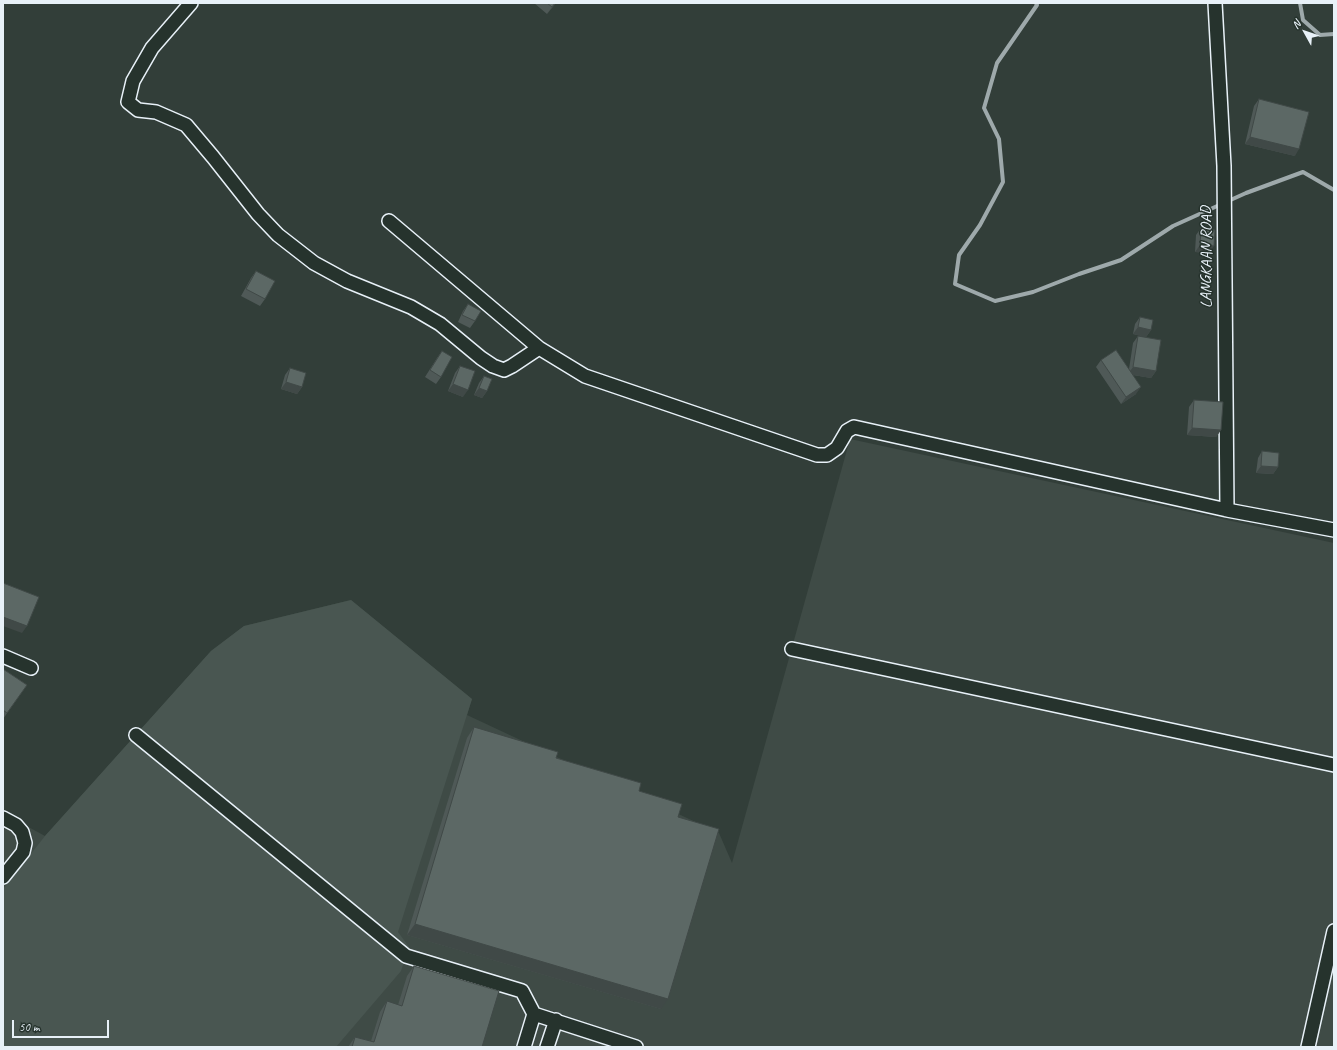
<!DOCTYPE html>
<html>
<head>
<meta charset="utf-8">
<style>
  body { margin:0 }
  #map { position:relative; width:1337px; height:1050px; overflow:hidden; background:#323e39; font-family:Caveat,sans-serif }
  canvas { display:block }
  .frame { position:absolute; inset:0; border:4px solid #e8f1f8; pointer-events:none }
  .north { position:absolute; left:1285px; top:12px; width:40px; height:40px; -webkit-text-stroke:3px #26332d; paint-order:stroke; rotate:310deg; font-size:11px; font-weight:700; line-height:16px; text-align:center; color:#e8f1f8 }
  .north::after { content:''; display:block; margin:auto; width:14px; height:18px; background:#e8f1f8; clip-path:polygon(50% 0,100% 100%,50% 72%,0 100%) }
  .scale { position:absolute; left:12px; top:1020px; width:97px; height:18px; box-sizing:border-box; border:2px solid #e8f1f8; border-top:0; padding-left:5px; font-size:12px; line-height:14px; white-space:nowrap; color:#e8f1f8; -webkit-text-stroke:3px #26332d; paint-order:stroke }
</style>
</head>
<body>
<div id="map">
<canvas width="1337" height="1050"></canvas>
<div class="frame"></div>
<div class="north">N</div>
<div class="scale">50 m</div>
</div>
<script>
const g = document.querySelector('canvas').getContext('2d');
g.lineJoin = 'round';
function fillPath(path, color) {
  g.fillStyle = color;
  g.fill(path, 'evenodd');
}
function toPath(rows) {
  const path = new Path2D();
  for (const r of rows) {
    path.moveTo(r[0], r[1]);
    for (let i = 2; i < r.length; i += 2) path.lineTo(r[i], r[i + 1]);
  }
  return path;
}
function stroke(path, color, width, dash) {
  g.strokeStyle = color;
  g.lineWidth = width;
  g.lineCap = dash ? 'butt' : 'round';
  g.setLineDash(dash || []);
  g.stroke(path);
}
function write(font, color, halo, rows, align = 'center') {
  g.font = font + ' Caveat,sans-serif';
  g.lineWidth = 3;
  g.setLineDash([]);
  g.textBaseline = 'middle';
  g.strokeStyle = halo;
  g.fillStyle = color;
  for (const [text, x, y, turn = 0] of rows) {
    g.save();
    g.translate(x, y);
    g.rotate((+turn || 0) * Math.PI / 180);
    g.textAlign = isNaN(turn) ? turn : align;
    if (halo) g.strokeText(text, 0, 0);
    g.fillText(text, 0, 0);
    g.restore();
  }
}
const built = toPath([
  [850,439,1334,543,1334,1047,3,1047,3,813,45,836,211,651,244,626,351,600,472,699,467,715,719,833,732,863]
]);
const green = toPath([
  [351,600,472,699,398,932,409,947,401,971,336,1047,3,1047,3,889,45,836,211,651,244,626]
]);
const stream = toPath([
  [1036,3,1037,5,997,63,984,108,999,139,1003,182,980,225,959,255,955,284,995,301,1033,292,1079,274,1121,260,1173,226,1246,193,1303,172,1334,190],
  [1300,3,1303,20,1320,35,1334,34]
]);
const minor = toPath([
  [191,3,152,48,133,81,128,102,138,110,156,112,186,125,213,157,258,214,278,235,314,263,347,281,411,307,440,324,481,358,493,366,504,370,512,366,539,348],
  [1215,3,1224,166,1227,510],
  [389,221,539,348,585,376,817,455,827,455,837,448,847,431,854,427,1227,510,1334,530],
  [792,649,1334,765],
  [3,656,31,668],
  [136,735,406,956,522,991,534,1014,524,1047],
  [3,818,16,825,22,832,25,843,23,852,3,877],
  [534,1014,636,1047],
  [547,1047,556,1020],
  [1308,1047,1334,931]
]);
const wall = toPath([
  [534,3,556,3,547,14],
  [1259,99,1295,156,1245,144,1254,106],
  [1201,228,1209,253,1195,252,1196,235],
  [256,271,265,299,260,306,241,296,251,278],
  [468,304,475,321,470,328,458,322,463,311],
  [1140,317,1151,330,1146,337,1133,334,1135,324],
  [1138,336,1156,371,1151,378,1133,375,1136,394,1121,404,1096,367,1101,360,1129,369,1133,343],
  [442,351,441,377,436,384,425,377,437,358],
  [460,366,463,397,448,391,455,373],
  [290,368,302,387,297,394,281,389,285,375],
  [484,376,487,391,482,398,474,395,479,383],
  [1194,400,1221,430,1216,437,1187,435,1189,407],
  [1262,451,1278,467,1273,474,1256,473,1258,458],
  [3,669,27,685,3,719],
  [474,727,556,758,639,791,678,817,661,1009,407,935,467,738],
  [414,966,482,1047,348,1047,355,1037,371,1041,380,1012,387,1001,398,1005,407,976]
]);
const shadedWall = toPath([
  [555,3,556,3,547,14,552,7],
  [1250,137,1299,149,1295,156,1245,144],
  [1200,245,1214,246,1209,253,1195,252],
  [1138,327,1151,330,1146,337,1133,334],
  [1133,367,1156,371,1151,378,1128,374],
  [286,382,302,387,297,394,281,389],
  [453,384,468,390,463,397,448,391],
  [1141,387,1136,394,1121,404,1126,397],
  [479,388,487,391,482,398,474,395],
  [1192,428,1221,430,1216,437,1187,435],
  [1261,466,1278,467,1273,474,1256,473],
  [3,617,27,626,22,633,3,626],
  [415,924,668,999,661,1009,407,935]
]);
const building = toPath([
  [547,3,555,3,552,7,547,3],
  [1259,99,1309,112,1299,149,1250,137,1259,99],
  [1201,228,1215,230,1214,246,1200,245,1201,228],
  [256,271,275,281,265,299,246,289,256,271],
  [468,304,481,311,475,321,462,315,468,304],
  [1140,317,1153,320,1151,330,1138,327,1140,317],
  [1138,336,1161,340,1156,371,1133,367,1138,336],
  [1116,350,1141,387,1126,397,1101,360,1116,350],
  [442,351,452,357,441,377,430,370,442,351],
  [460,366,475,371,468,390,453,384,460,366],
  [290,368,306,373,302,387,286,382,290,368],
  [484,376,492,379,487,391,479,388,484,376],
  [1194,400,1223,402,1221,430,1192,428,1194,400],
  [1262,451,1279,453,1278,467,1261,466,1262,451],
  [3,583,39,597,27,626,3,617,3,583],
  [3,669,27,685,7,713,3,710,3,669],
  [474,727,558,752,556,758,641,783,639,791,682,804,678,817,719,829,668,999,415,924,474,727],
  [414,966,499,991,482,1047,352,1047,355,1037,374,1042,387,1001,402,1006,414,966]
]);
const streetNames = [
  ["LANGKAAN ROAD",1207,257,-90]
];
fillPath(built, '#3f4b46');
fillPath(green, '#495651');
stroke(stream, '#9ea9ab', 4);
stroke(minor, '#e8f1f8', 16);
stroke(minor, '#26332d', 13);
fillPath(wall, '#4f5957');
fillPath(shadedWall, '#404947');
fillPath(building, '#5c6865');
stroke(building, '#404947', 1);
write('16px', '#e8f1f8', '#26332d', streetNames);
</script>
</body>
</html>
